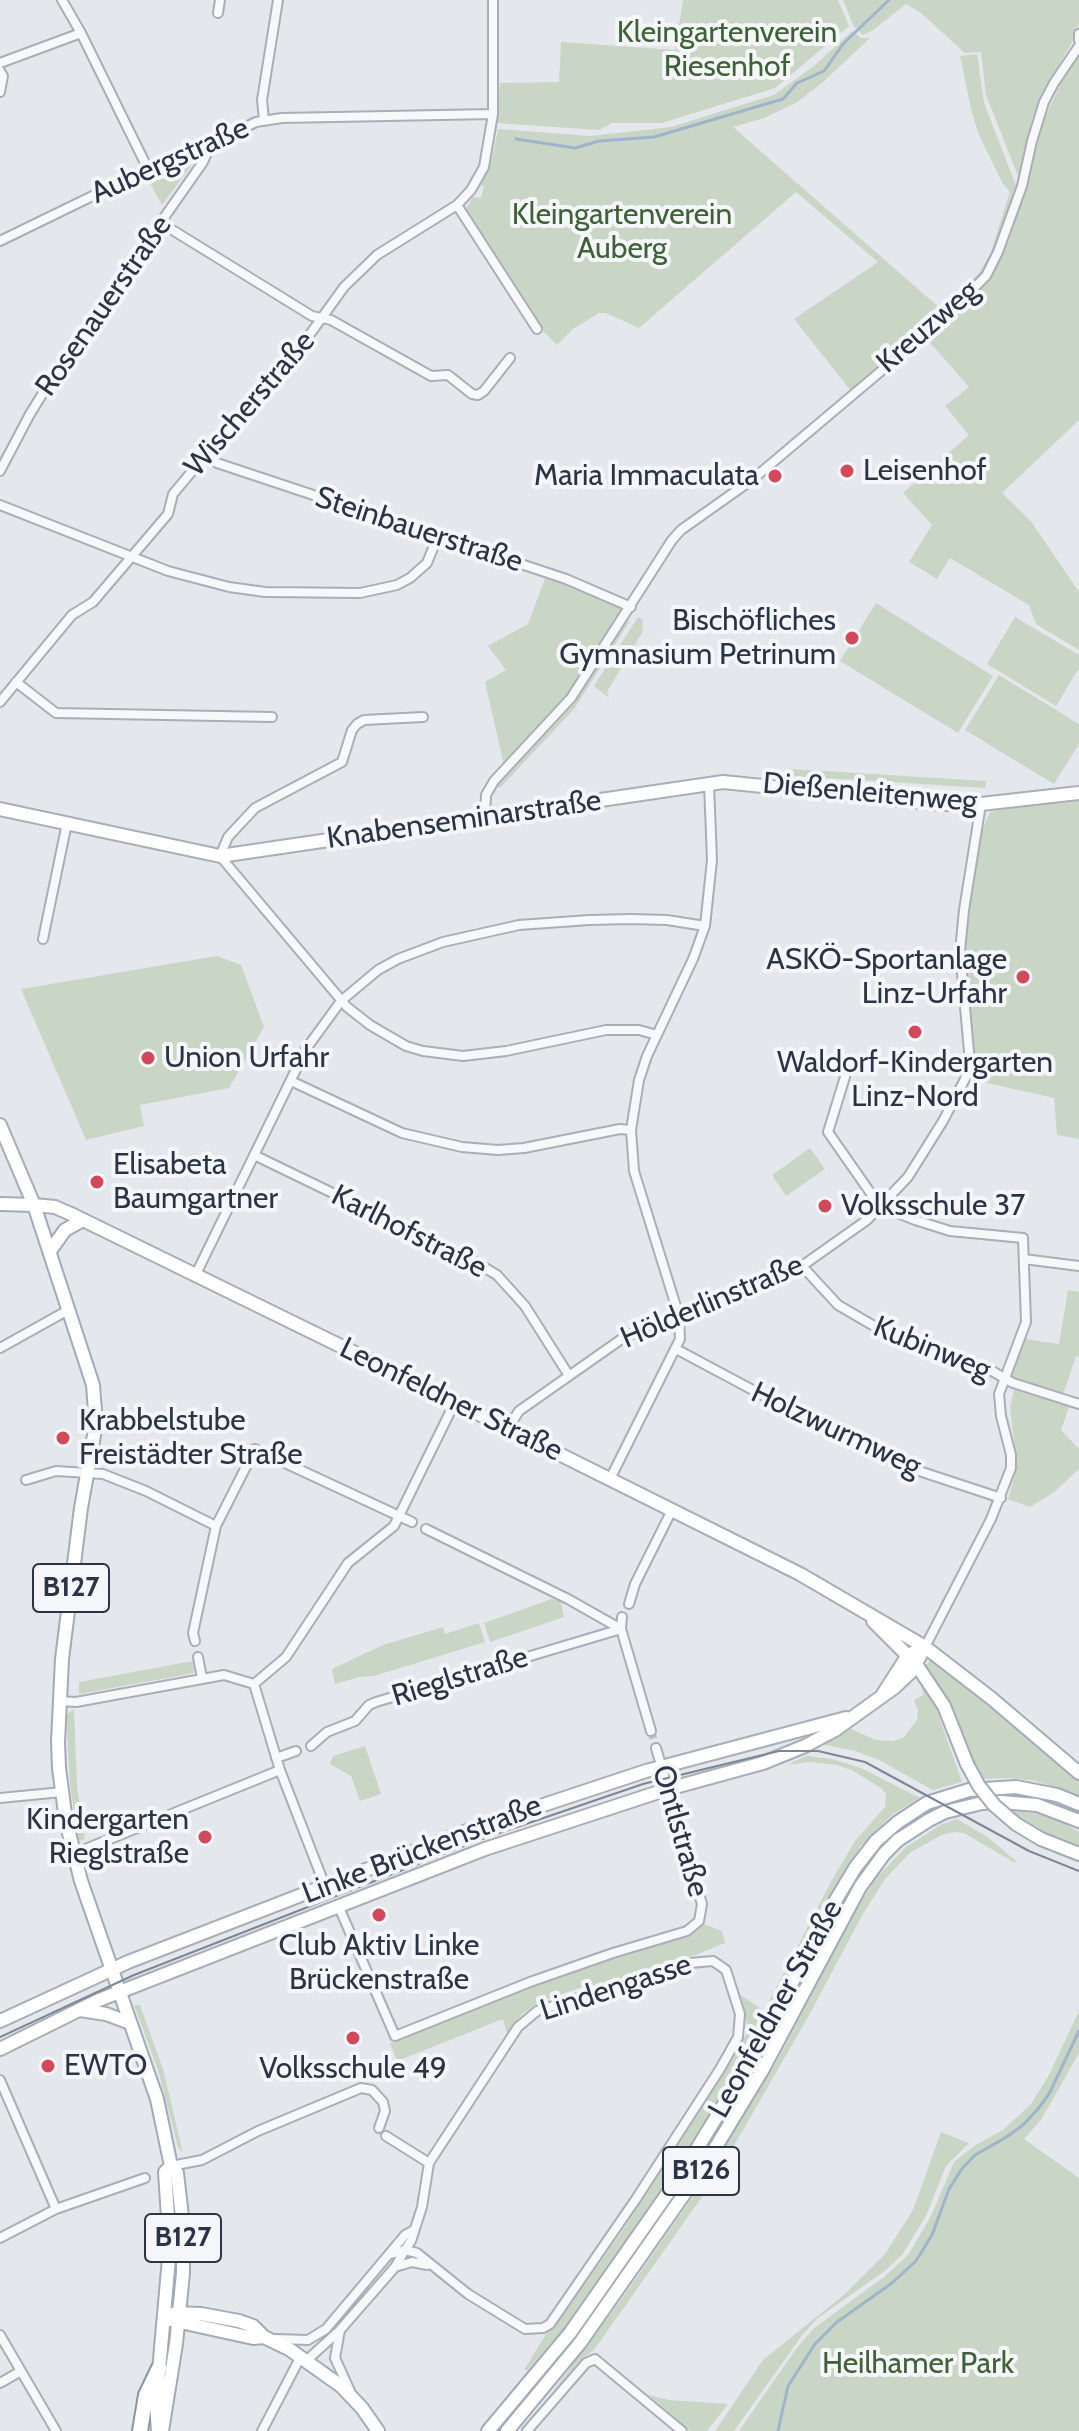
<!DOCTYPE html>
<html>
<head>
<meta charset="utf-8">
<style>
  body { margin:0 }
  canvas { display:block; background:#e4e7ec }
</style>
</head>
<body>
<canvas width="1079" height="2431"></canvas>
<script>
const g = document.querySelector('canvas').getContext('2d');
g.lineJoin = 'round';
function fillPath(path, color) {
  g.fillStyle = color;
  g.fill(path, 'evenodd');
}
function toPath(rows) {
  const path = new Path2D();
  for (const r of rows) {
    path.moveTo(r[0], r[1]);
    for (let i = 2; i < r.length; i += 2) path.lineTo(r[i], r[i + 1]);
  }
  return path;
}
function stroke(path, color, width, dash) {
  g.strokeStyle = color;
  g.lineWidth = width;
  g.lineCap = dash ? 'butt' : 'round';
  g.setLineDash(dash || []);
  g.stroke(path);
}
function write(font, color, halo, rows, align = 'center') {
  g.font = font + ' Cabin,sans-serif';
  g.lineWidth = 8;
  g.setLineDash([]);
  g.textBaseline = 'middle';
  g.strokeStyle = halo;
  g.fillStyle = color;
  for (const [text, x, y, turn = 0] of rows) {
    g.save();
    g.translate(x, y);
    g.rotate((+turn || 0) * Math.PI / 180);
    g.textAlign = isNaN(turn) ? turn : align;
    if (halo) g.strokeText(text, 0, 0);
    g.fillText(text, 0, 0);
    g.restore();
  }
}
const green = toPath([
  [683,0,838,0,849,26,775,88,662,123,612,123,599,130,496,123,500,83,559,82,561,42,675,50],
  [843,0,1079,0,1079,24,1075,37,1044,91,1032,120,1020,181,986,95,981,52,965,53,921,13,906,4,872,31,863,35,854,27],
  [852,31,861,38,870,38,822,83,796,103,764,118,733,127,942,310,979,273,991,252,1010,192,1002,182,979,135,972,113,960,56,977,54,984,103,1017,188,988,269,928,329,851,391,794,319,878,262,796,192,639,328,606,313,599,313,573,329,557,345,544,332,508,280,466,209,473,197,481,198,484,187,481,186,492,159,498,129,590,136,671,127,774,95,814,66],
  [1079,55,1079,420,1002,493,1030,520,1079,592,1079,650,1036,624,1029,605,950,558,937,579,909,562,932,525,903,493,969,435,945,406,969,387,926,338,986,282,1020,203,1039,129,1066,73],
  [188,158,192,160,191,166,162,205,147,178],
  [546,576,613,601,620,605,621,612,558,709,504,765,485,682,506,670,488,646,528,624],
  [876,603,993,676,958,733,840,661],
  [638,617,643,620,642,633,611,685,607,692,609,698,594,686],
  [1015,617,1079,655,1079,668,1056,706,987,664],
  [631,619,574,709,500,788,497,786,572,706,625,624],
  [999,675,1079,724,1079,744,1054,784,965,730],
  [793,769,986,781,985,788,792,776],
  [1079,799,1079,1139,1057,1135,1054,1098,987,1083,973,1075,975,1066,965,957,967,921,974,878,983,828,990,812,1033,803],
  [217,956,241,965,264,1027,229,1088,140,1105,144,1126,86,1140,21,989],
  [810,1148,825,1169,786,1196,772,1175],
  [1068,1290,1079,1292,1079,1357,1076,1356,1063,1395,1017,1381,1010,1375,1025,1339,1059,1344],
  [1014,1390,1069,1407,1061,1430,1079,1449,1079,1469,1053,1493,1030,1507,1008,1499,1017,1467,1010,1408],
  [552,1599,561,1602,564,1617,490,1642,484,1623],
  [479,1623,485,1642,374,1676,359,1677,335,1684,332,1670,334,1668,383,1645,443,1627,445,1634],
  [931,1660,990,1706,1079,1781,1079,1795,1035,1781,1009,1778,982,1779,937,1683,926,1665],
  [193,1661,194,1673,79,1694,79,1682],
  [922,1686,932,1697,962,1782,933,1790,879,1760,856,1751,821,1744,851,1729,876,1740,893,1741,903,1738,917,1720,918,1710,914,1700,923,1695],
  [74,1709,77,1786,85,1839,78,1841,70,1785,66,1715],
  [365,1746,381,1794,360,1801,351,1776,330,1764,333,1756],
  [806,1756,832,1759,861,1768,920,1798,893,1814,860,1847,838,1883,740,2065,682,2161,570,2321,528,2370,524,2370,548,2331,557,2323,619,2236,735,2056,746,2035,747,2027,741,1995,764,2011,832,1880,855,1841,885,1807,886,1794,881,1788,853,1771,837,1765,809,1762,787,1765],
  [992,1793,1039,1797,1065,1805,1079,1814,1038,1799,1021,1796,981,1797,933,1810,916,1819,887,1842,855,1883,762,2057,676,2198,574,2341,505,2424,503,2423,572,2340,673,2197,748,2076,843,1901,868,1860,886,1840,919,1815,941,1804],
  [1011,1811,1034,1813,1060,1821,1079,1832,1079,1849,1036,1829],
  [957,1819,986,1836,1016,1861,1015,1863,964,1833,954,1832,942,1835,911,1852,885,1879,864,1912,808,2017,716,2177,594,2350,580,2360,553,2391,620,2301,703,2182,777,2061,857,1907,876,1878,906,1847,942,1824],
  [704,1924,722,1931,725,1943,698,1954,595,1986,591,1984,539,2002,522,2014,507,2033,503,2019,397,2061,390,2043,551,1979,693,1934],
  [134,2005,140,2005,163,2069,183,2153,178,2147,158,2070],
  [1079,2011,1079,2053,1041,2120,1024,2139,1079,2178,1079,2431,739,2431,796,2349,814,2328,884,2277,908,2255,931,2216,954,2162,974,2146,1003,2130,1031,2104,1049,2075],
  [941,2132,969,2143,946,2166,926,2216,902,2255,886,2270,818,2318,803,2334,734,2431,715,2431,763,2360,845,2294,885,2254,913,2210],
  [649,2395,669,2400,728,2404,707,2431,690,2431]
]);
const stream = toPath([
  [516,139,575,148,599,141,654,137,783,99,797,83,824,71,843,44,889,0],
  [778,2431,788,2386,815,2344,837,2322,892,2283,916,2261,932,2235,949,2189,961,2170,975,2155,1005,2138,1023,2125,1038,2109,1049,2094,1079,2031]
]);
const streetTunnel = toPath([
  [651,1731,656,1748]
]);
const street = toPath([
  [62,0,81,33,148,169],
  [218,13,220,0],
  [1079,34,1079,40],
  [0,63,81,33],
  [0,71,3,76,0,92],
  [264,120,262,100,278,0],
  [457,205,537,329],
  [161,223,312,316,331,320,431,376,448,375,472,394,478,395,484,391,510,358],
  [0,241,185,151,211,144,256,122,282,118,493,114],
  [206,455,217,463,566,579,631,607],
  [0,471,30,414,56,372,203,162,211,144],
  [0,505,168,571,229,587,265,592,360,593,397,585,410,578,427,563,438,536],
  [16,682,56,713,272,717],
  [0,702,72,615,93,602,168,514,173,494,244,409,260,399,290,362,344,287,377,255,457,205,471,190,484,167,493,114,493,0],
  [423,717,364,720,357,724,352,730,342,762,255,808,228,837,220,856,347,1007,370,1025,406,1046,423,1051,463,1056,506,1051,606,1030,639,1030,657,1035],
  [485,817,486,795,494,781,571,698,672,540,681,530,753,479,944,318,986,276,998,252,1022,186,1032,141,1044,102,1054,83,1079,46],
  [43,939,67,823],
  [845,1077,828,1132,881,1208],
  [291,1081,402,1133,462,1147,498,1150,524,1148,620,1129,631,1130],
  [254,1155,477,1263,497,1275,525,1306,568,1374],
  [885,1204,895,1212,915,1220,950,1231,1023,1238,1026,1322,999,1394,1001,1416,1011,1455,1011,1468,991,1519,925,1647],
  [1024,1259,1079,1266],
  [802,1266,838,1305,898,1340,944,1359,992,1371,1013,1383,1079,1404],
  [196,1274,306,1049,341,1001,378,970,398,959,443,942,519,925,589,920,630,919,667,920,705,926],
  [0,1348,70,1309],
  [676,1349,852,1443,916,1470,1001,1498],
  [508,1428,519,1411,623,1338,659,1321,738,1297,802,1266,867,1220,908,1177,943,1121,965,1079,970,1063,960,951,964,910,981,804],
  [610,1479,680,1339,679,1316,634,1171,631,1130,639,1080,647,1056,693,959,705,926,712,860,709,784],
  [26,1480,56,1471,103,1474,146,1491,216,1526,255,1449,412,1522],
  [426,1529,568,1599,621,1629],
  [629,1604,635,1584,672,1510],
  [622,1617,621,1629,651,1731],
  [195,1641,193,1633,216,1526],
  [198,1657,202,1678],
  [59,1701,76,1702,224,1675,254,1684],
  [311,1746,327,1732,355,1721,369,1705,376,1702,621,1629],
  [276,1758,296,1751],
  [0,1798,62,1792],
  [73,1854,280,1770],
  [325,1886,280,1770,254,1684,286,1657,348,1563,394,1526,455,1402],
  [338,1905,395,2036,530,1982,613,1953,687,1931,699,1921,702,1904,656,1748],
  [0,2080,56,2209],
  [386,2136,429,2163],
  [171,2166,202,2160,258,2131,361,2088,372,2090,383,2102,385,2111,379,2128],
  [0,2238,56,2209,145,2178],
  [395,2267,412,2262,427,2265],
  [0,2335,56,2431],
  [276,2339,308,2340,326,2329,405,2235,414,2230],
  [307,2360,339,2331],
  [0,2383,21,2371],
  [350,2391,335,2358,340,2330,395,2267,405,2250,411,2241,422,2207,429,2163,518,2027,537,2011,690,1963,713,1961,726,1970,740,2014,738,2037,720,2069,636,2199,550,2324,543,2328,525,2329,468,2294,417,2253,405,2250,391,2254],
  [262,2431,301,2356],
  [527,2431,586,2363,595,2359,682,2431]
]);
const secondary = toPath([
  [0,809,220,856,723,782,941,804,981,804,1079,793],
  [0,1125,34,1205,55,1207,71,1214,455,1402,800,1574,925,1647],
  [873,1621,916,1664],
  [883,1694,908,1655,914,1652],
  [80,2010,106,2014,130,2023],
  [0,2021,128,1962,477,1827,646,1771,846,1718],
  [0,2049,99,2000,485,1849,668,1789,763,1763,805,1746,835,1730,895,1687,912,1671,925,1647]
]);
const primary = toPath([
  [0,1204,34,1205,93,1385,96,1424,81,1508,62,1659,58,1742,59,1768,66,1821,81,1881,157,2099,171,2166,177,2173,183,2226,183,2273,176,2344,162,2431],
  [50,1251,65,1230,83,1220],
  [925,1647,991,1698,1079,1773],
  [916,1664,944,1706,967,1764],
  [1041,1839,1079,1854],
  [175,2313,201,2314,239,2321,253,2326,264,2337],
  [171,2320,253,2338,264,2337,289,2349,341,2386,362,2408,378,2431],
  [158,2431,156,2404,170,2247,165,2172,171,2166],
  [488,2431,570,2333,684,2170,750,2062,837,1898,855,1868,876,1841,898,1822,927,1803,969,1790,1016,1787,1057,1795,1079,1804],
  [507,2431,580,2343,708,2160,763,2069,860,1887,884,1854,898,1840,929,1820,945,1812,982,1803,1001,1802,1037,1805,1079,1821]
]);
const highway = toPath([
  [140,2431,146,2395,159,2368]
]);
const tram = toPath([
  [0,2037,134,1975,482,1839,643,1784,779,1751,818,1751,865,1762,1029,1851,1079,1871]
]);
const primaryBridge = toPath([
  [967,1764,979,1786,994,1805,1016,1824,1041,1839]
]);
const markers = [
  [847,471,8,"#d1495b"],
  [775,476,8,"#d1495b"],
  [852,638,8,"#d1495b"],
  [1023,977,8,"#d1495b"],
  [915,1032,8,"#d1495b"],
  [148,1058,8,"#d1495b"],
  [97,1182,8,"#d1495b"],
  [825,1206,8,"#d1495b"],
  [63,1438,8,"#d1495b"],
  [205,1837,8,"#d1495b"],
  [379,1915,8,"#d1495b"],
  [353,2038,8,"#d1495b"],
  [48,2066,8,"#d1495b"]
];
const shields = [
  [71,1588,76],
  [701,2171,76],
  [183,2238,76]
];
const shieldNames = [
  ["B127",71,1588],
  ["B126",701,2171],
  ["B127",183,2238]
];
const parkNames = [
  ["Kleingartenverein",727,33],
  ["Riesenhof",727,67],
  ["Kleingartenverein",622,215],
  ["Auberg",622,249],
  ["Heilhamer Park",918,2364]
];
const streetNames = [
  ["Aubergstraße",170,161,-24],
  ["Rosenauerstraße",104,306,-55],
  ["Kreuzweg",928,327,-41],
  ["Wischerstraße",250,404,-49],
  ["Steinbauerstraße",419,530,18],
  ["Dießenleitenweg",870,793,5],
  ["Knabenseminarstraße",464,820,-8],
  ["Karlhofstraße",409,1232,27],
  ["Hölderlinstraße",712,1302,-23],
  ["Kubinweg",932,1349,22],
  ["Leonfeldner Straße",451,1400,26],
  ["Holzwurmweg",836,1430,25],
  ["Rieglstraße",460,1677,-17],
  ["Ontlstraße",680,1831,74],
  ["Linke Brückenstraße",422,1850,-21],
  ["Lindengasse",616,1988,-18],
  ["Leonfeldner Straße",776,2009,-61]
];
const poiNames = [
  ["Leisenhof",863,471],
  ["Maria Immaculata",759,476,"right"],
  ["Bischöfliches",836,621,"right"],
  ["Gymnasium Petrinum",836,655,"right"],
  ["ASKÖ-Sportanlage",1007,960,"right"],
  ["Linz-Urfahr",1007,994,"right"],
  ["Union Urfahr",164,1058],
  ["Waldorf-Kindergarten",915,1063,"center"],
  ["Linz-Nord",915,1097,"center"],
  ["Elisabeta",113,1165],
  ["Baumgartner",113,1199],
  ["Volksschule 37",841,1206],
  ["Krabbelstube",79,1421],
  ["Freistädter Straße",79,1455],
  ["Kindergarten",189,1820,"right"],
  ["Rieglstraße",189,1854,"right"],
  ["Club Aktiv Linke",379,1946,"center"],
  ["Brückenstraße",379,1980,"center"],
  ["EWTO",64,2066],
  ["Volksschule 49",353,2069,"center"]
];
fillPath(green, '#c9d6c5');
stroke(stream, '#9fb4cc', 3);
stroke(streetTunnel, '#bfc3cb', 8, [8, 4]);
stroke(street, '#a9aeb7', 12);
stroke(secondary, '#a9aeb7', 16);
stroke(primary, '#a3abb8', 16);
stroke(highway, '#8b94a3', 18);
stroke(street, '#f7f8fa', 8);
stroke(secondary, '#fff', 12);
stroke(primary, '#fff', 12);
stroke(highway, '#fff', 14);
stroke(tram, '#7d8696', 2);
stroke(primaryBridge, '#a3abb8', 16, []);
stroke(primaryBridge, '#fff', 12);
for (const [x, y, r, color] of markers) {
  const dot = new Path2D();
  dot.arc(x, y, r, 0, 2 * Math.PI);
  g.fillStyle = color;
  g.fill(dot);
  stroke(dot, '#f4f6f9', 3);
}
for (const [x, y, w] of shields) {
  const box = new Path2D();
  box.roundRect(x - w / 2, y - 24, w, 48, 6);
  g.fillStyle = '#f4f6f9';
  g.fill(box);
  stroke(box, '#2b3445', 2);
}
write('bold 28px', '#2b3445', null, shieldNames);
write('30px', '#3f6138', '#f4f6f9', parkNames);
write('30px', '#2b3445', '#f4f6f9', streetNames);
write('30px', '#2b3445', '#f4f6f9', poiNames, 'left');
</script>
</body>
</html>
